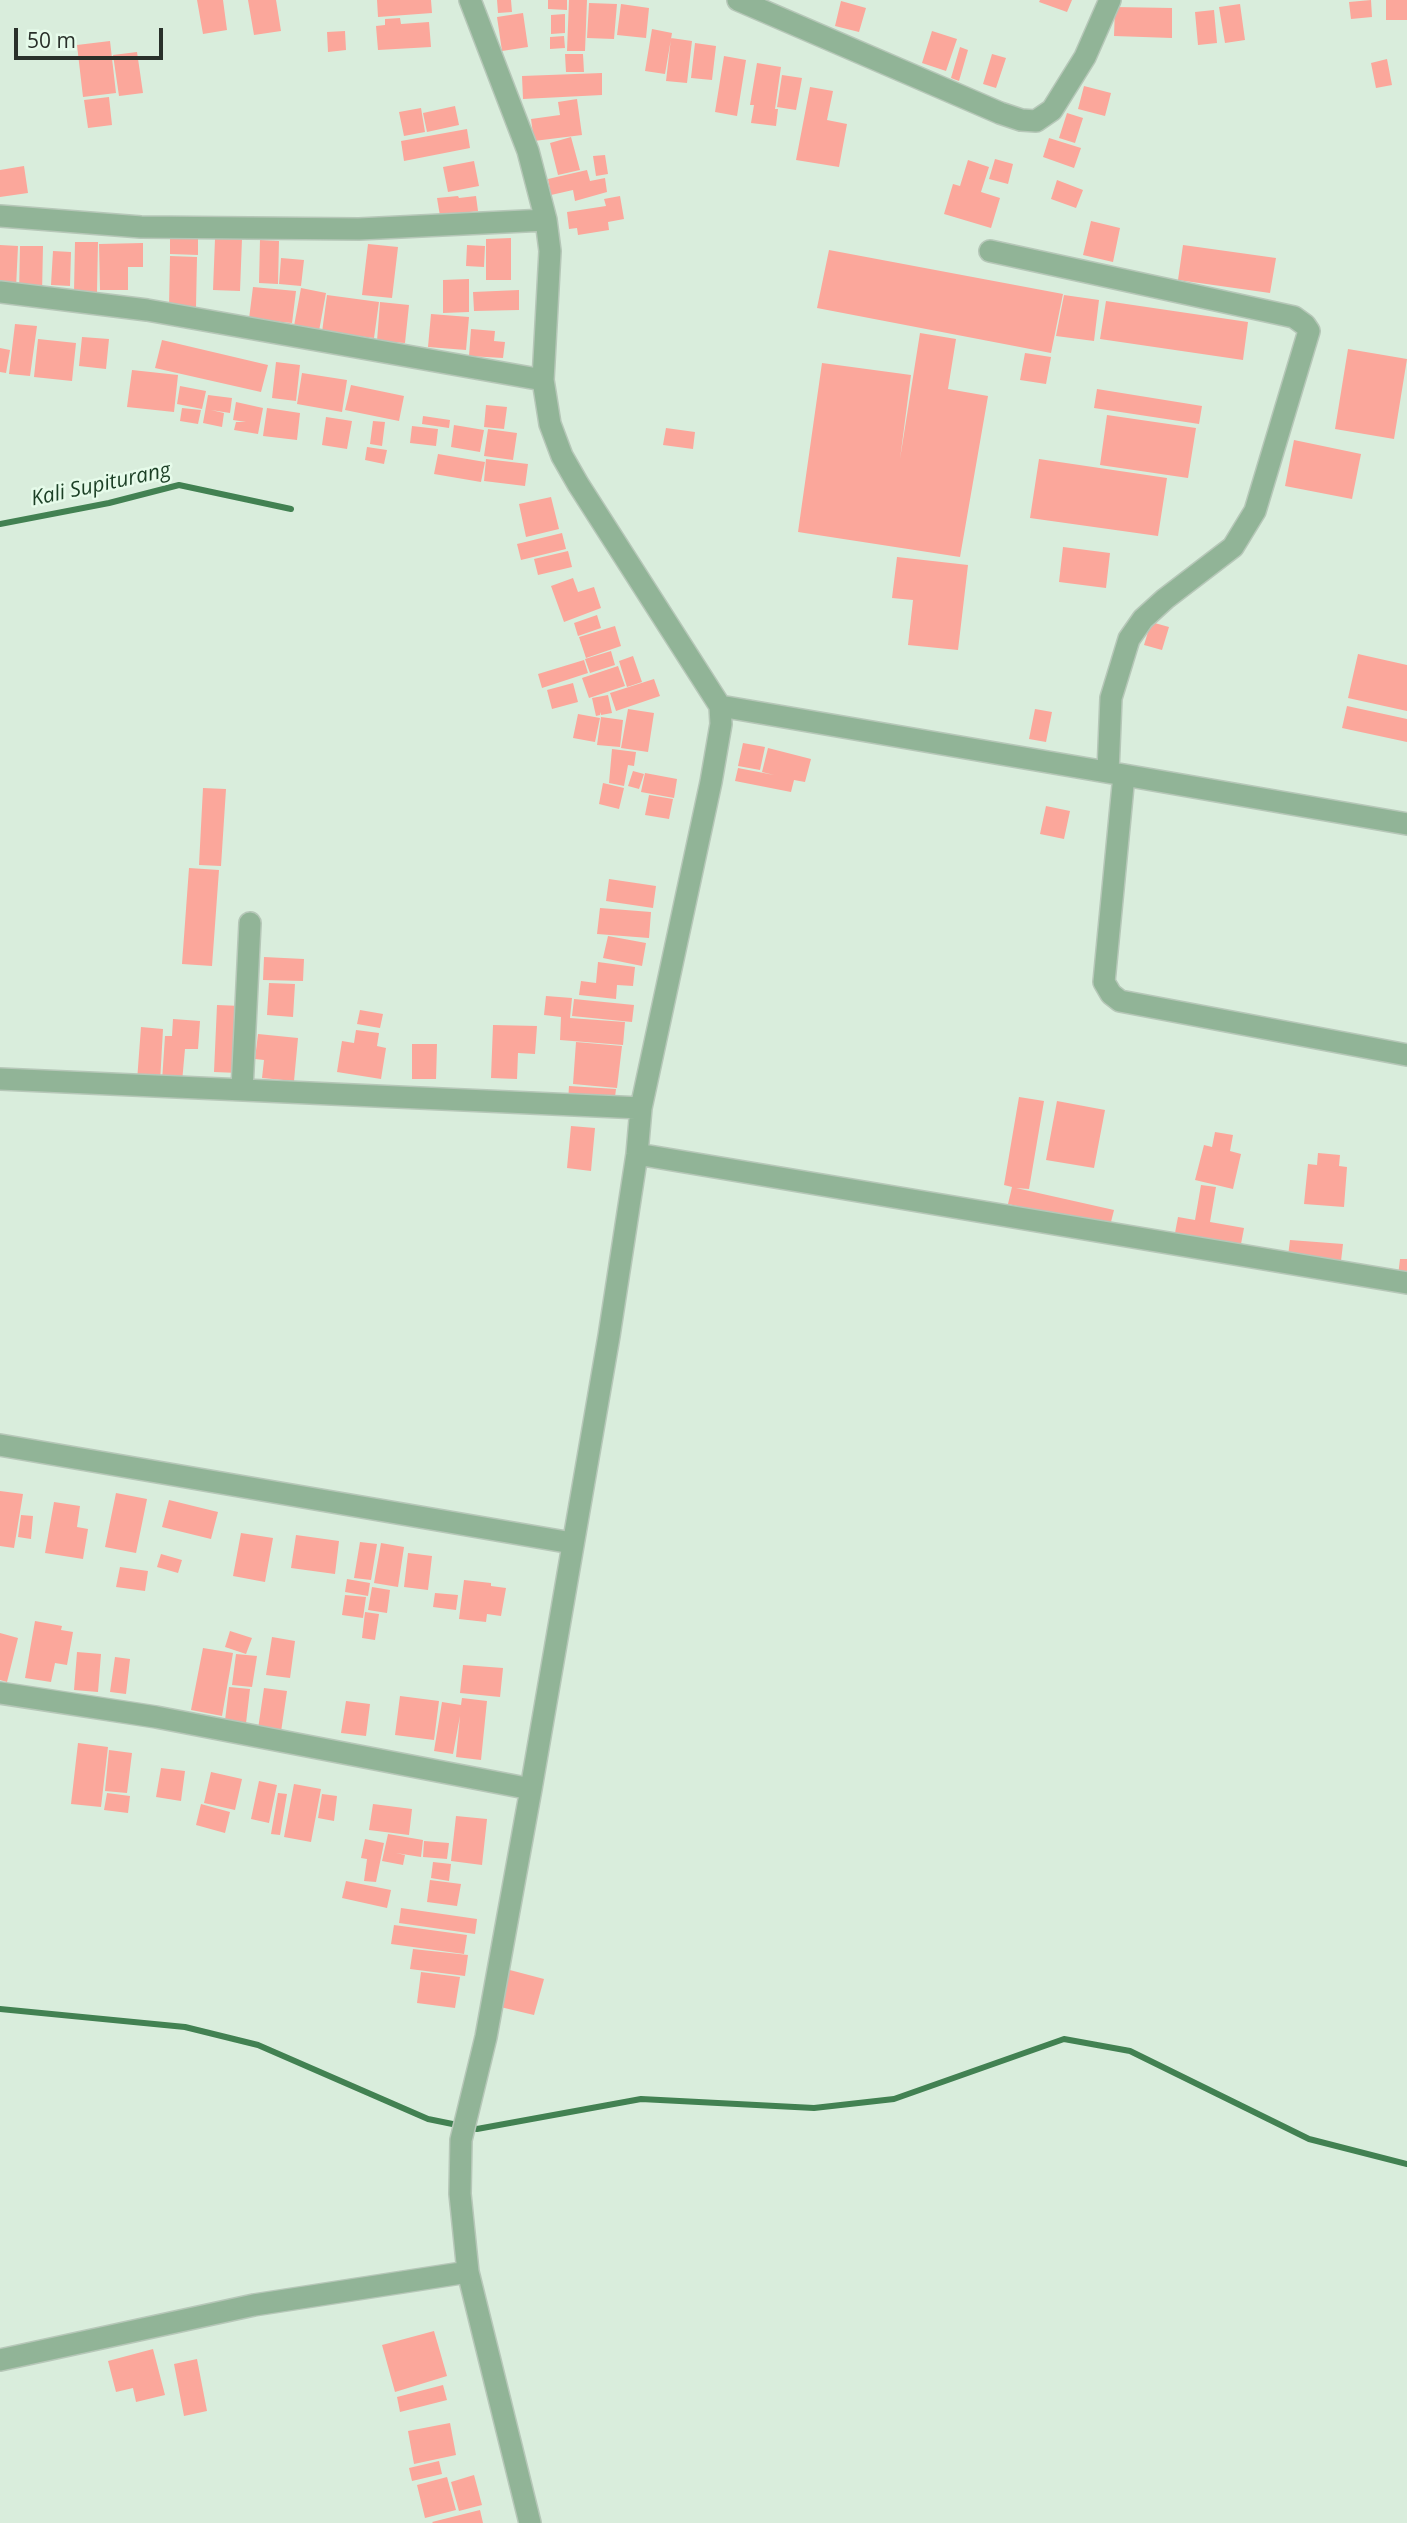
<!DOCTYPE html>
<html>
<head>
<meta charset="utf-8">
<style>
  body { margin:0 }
  #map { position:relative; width:1407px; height:2523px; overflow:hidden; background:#d9eddc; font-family:"Open Sans",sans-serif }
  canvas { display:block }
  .scale { position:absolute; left:14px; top:28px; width:149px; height:32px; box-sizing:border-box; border:4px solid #29302a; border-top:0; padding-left:9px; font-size:21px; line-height:24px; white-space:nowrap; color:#29302a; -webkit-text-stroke:5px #e6fbea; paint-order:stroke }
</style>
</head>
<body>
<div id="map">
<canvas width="1407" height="2523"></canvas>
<div class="scale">50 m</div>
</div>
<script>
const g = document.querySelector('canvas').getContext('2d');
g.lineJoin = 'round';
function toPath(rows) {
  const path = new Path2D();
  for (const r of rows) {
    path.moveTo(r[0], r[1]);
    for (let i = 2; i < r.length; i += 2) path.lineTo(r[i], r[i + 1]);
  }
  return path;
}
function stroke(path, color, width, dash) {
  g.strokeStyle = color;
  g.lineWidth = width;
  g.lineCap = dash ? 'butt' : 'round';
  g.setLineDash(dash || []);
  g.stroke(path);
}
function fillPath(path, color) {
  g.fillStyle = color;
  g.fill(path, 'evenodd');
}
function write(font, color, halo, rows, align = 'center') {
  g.font = font + ' "Open Sans",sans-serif';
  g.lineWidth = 5;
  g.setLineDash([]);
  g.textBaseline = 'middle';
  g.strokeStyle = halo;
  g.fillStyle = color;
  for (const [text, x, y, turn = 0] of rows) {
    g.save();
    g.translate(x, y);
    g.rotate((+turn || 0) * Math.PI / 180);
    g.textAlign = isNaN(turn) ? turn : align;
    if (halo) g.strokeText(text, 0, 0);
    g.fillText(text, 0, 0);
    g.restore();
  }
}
const stream = toPath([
  [0,524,109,503,179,485,291,509],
  [0,2009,185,2027,258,2045,428,2119,477,2129,641,2099,814,2108,894,2099,1064,2039,1130,2051,1309,2139,1407,2164]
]);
const building = toPath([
  [197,0,223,0,227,30,203,34],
  [248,0,276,0,281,31,254,35],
  [377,0,431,0,432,13,378,17],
  [497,0,511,0,512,12,498,13],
  [548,0,567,0,567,10,548,9],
  [569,0,587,0,585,51,567,51],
  [1040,0,1072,0,1067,12,1039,2],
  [1371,0,1372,17,1351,19,1349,2],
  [1386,0,1407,0,1407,20,1386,20],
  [841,1,866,8,859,32,835,26],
  [589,3,617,4,614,39,587,38],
  [621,4,649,8,646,38,617,35],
  [1240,4,1245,40,1225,43,1219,7],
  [1115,7,1172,8,1172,38,1114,36],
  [1214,10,1217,43,1198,45,1195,12],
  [523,13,528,47,502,51,497,17],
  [565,14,565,33,551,34,551,15],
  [400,18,401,24,429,22,431,47,378,50,376,26,385,25,385,19],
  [652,29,672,33,665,74,645,71],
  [345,31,346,50,328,52,327,32],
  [932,31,957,39,946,71,922,63],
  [564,36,565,48,550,49,550,37],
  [671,38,692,41,687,83,666,81],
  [110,41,116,93,83,97,77,45],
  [695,43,716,46,712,80,691,78],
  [960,47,968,50,959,81,951,78],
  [137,52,143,93,119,96,113,55],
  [565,54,583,54,584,72,566,72],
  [992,54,1006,58,996,88,983,84],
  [724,56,746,60,737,116,715,112],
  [1387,59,1392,85,1376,88,1371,63],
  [757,63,781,67,775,109,778,109,776,126,751,123,754,105,750,105],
  [602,73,602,95,523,99,522,76],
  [782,75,802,78,796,110,777,107],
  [1084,86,1111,93,1105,116,1078,109],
  [810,87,833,91,827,120,847,124,839,167,796,160],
  [109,97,112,125,88,128,84,100],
  [577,99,582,135,534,141,531,119,560,115,558,102],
  [455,106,459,125,427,132,423,113],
  [421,108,425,132,404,136,399,112],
  [1067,113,1083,118,1075,143,1059,138],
  [467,129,470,148,404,161,401,141],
  [571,137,580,170,558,175,550,143],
  [1049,138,1081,148,1074,168,1043,157],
  [605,155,608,174,596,176,593,156],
  [995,159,1013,164,1008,184,989,179],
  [968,160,989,167,981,192,1000,198,991,228,944,214,953,184,960,186],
  [474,161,479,186,448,192,443,167],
  [24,166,28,193,0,197,0,170],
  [587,170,590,181,605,178,607,192,575,201,573,190,551,195,548,179],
  [1057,180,1083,190,1076,208,1051,199],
  [458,196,459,198,476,196,478,211,440,216,437,198],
  [620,196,624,219,608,222,609,230,578,235,577,228,569,229,567,212,606,206,604,199],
  [1091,221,1120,228,1113,262,1083,255],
  [170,238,198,239,198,255,170,254],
  [511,238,511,280,486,280,486,239],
  [215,239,242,239,240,291,213,290],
  [260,240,279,241,278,284,259,283],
  [75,242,98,242,97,292,74,292],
  [143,243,143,267,128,267,128,290,100,290,99,244],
  [368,244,398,247,392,298,362,295],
  [0,245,18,246,16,288,0,288],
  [467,245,485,246,484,267,466,266],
  [1183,245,1276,258,1270,293,1178,280],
  [20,246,43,246,42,294,19,294],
  [829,250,1063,294,1051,353,817,308],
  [53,251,71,252,70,286,51,285],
  [170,256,197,257,196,307,169,307],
  [281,258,304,260,301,286,279,284],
  [469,279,469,312,443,313,443,280],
  [253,287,296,291,292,323,249,319],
  [301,288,326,293,319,331,294,326],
  [519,290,519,310,474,311,473,292],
  [327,295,379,302,374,338,322,332],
  [1064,295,1099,300,1094,341,1056,336],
  [1106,301,1248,322,1243,360,1100,339],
  [380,302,409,305,405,343,377,341],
  [431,314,469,317,466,350,428,347],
  [15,324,37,326,30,376,9,374],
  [471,329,495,331,494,341,505,342,503,358,469,356],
  [920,333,956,339,948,389,988,396,960,557,798,532,822,363,911,375,900,459],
  [82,337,109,339,106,369,79,366],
  [38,339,76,343,72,381,34,377],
  [162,340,268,365,261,392,155,368],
  [0,348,10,350,6,373,0,372],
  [1348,349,1407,359,1394,439,1335,429],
  [1025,353,1051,357,1046,384,1020,380],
  [276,362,300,365,296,401,272,398],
  [132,370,178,375,174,412,127,407],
  [302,373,347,380,342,412,297,404],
  [351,385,404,396,399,421,345,410],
  [180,386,206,391,202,409,177,404],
  [1097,389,1202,406,1199,424,1094,408],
  [208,395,232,398,230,413,211,410,224,413,222,427,203,423],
  [236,402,263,408,258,434,234,430,236,422,246,422,233,420],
  [486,405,507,407,504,429,484,427],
  [182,408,201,410,198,424,180,421],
  [267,408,300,413,297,440,263,436],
  [1107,415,1196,428,1188,478,1100,465],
  [423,416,450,420,449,428,422,424],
  [326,417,352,421,347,449,322,445],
  [373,421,385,422,382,446,370,444],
  [454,425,484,430,480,452,451,447],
  [412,426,438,429,436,446,410,443],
  [666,428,695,432,693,449,663,445],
  [488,429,517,433,513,460,484,456],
  [1294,440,1361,454,1352,499,1285,486],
  [367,447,387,450,384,464,365,460],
  [438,454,485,462,481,482,434,474],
  [486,459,528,464,525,486,484,481],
  [1039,459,1167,478,1158,536,1030,518],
  [551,497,559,529,526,537,519,504],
  [562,533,566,549,521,560,517,544],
  [1063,547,1110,553,1106,588,1059,582],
  [568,551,572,567,538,575,534,559],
  [897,557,968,565,958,650,908,645,913,600,892,598],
  [573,578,578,592,594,587,601,608,564,622,551,586],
  [597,615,601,628,578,636,574,623],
  [1151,622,1169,627,1162,650,1144,645],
  [615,626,621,646,586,658,579,637],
  [611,651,615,665,590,673,585,659],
  [1358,654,1407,665,1407,711,1348,698],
  [633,656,642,682,627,687,619,661],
  [584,660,588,673,542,688,538,674],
  [618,666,625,686,589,698,582,678],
  [654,679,660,696,616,711,610,693],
  [573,683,578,702,552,709,547,690],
  [608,695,612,713,601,715,601,712,600,715,596,716,592,698],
  [1347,706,1407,719,1407,742,1342,728],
  [628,709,654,713,648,752,621,748],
  [1035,709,1052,712,1046,742,1029,739],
  [578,714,600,718,595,742,573,738],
  [601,717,623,720,620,747,597,745],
  [743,743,765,747,760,770,738,766],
  [768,748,811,759,805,782,794,780,791,792,735,781,738,768,774,775,762,772],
  [612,749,636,752,634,766,628,765,624,786,609,783],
  [633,771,644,774,639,789,628,786],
  [645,773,677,779,674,798,641,792],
  [603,783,624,788,619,809,599,804],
  [203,788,226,789,221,866,199,865],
  [649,795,673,799,669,819,645,815],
  [1046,806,1070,811,1064,839,1040,834],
  [189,868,219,870,212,966,182,964],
  [609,879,656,886,653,908,606,901],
  [600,908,651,912,649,938,597,934],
  [608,936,646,943,642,966,603,958],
  [264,957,304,959,303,981,263,980],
  [598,962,635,967,633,986,617,985,616,999,579,995,581,981,596,983],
  [269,983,295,984,293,1017,267,1015],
  [546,996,572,998,570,1018,625,1022,623,1045,560,1040,561,1017,544,1015],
  [574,999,634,1005,632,1022,572,1016],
  [217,1005,241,1006,238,1073,214,1072],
  [360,1010,383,1014,380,1028,357,1024],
  [173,1019,200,1021,198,1049,185,1049,182,1082,162,1081,165,1036,172,1036],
  [493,1025,537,1026,535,1054,518,1053,517,1079,491,1078],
  [141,1027,163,1029,160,1083,137,1081],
  [356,1030,379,1033,377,1046,386,1048,381,1079,337,1072,342,1041,354,1043],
  [258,1034,298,1038,294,1081,262,1078,264,1060,255,1059],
  [576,1042,622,1046,617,1088,573,1084],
  [412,1044,437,1044,436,1079,412,1079],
  [569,1086,616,1089,614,1105,568,1102],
  [1019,1097,1044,1101,1029,1189,1016,1188,1114,1210,1110,1226,1008,1204,1012,1187,1004,1185],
  [1057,1101,1105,1110,1094,1168,1046,1160],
  [571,1126,595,1128,591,1171,567,1168],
  [1215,1132,1233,1135,1230,1151,1241,1154,1233,1189,1195,1180,1204,1145,1212,1147],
  [1318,1153,1340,1155,1339,1166,1347,1167,1344,1207,1304,1204,1308,1164,1317,1165],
  [1201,1185,1216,1187,1210,1222,1244,1228,1241,1244,1175,1233,1178,1217,1195,1220],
  [1290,1240,1343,1244,1341,1261,1288,1256],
  [1400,1259,1407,1259,1407,1277,1398,1276],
  [0,1491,23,1494,14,1548,0,1546],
  [116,1493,147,1499,136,1553,105,1547],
  [169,1500,218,1512,211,1539,162,1527],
  [54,1502,80,1506,77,1527,88,1529,83,1559,45,1553],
  [21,1515,33,1516,31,1539,18,1537],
  [241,1533,273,1538,265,1582,233,1576],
  [296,1535,339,1541,335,1574,291,1568],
  [360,1542,377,1544,371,1580,354,1578],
  [381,1543,404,1547,398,1587,374,1583],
  [408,1553,432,1556,428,1590,404,1587],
  [161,1554,182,1560,178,1573,157,1567],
  [120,1567,148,1571,145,1591,116,1587],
  [347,1579,370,1583,368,1596,345,1592],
  [464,1580,491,1583,491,1586,506,1588,501,1616,487,1614,486,1622,459,1619],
  [372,1587,390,1590,387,1613,368,1610],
  [435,1593,458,1595,456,1610,433,1607],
  [345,1595,366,1597,363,1618,342,1615],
  [365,1612,379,1614,375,1640,362,1638],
  [35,1621,62,1626,61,1630,73,1632,67,1665,55,1663,51,1682,25,1678],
  [230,1631,252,1638,246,1654,225,1647],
  [0,1633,18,1638,7,1682,0,1680],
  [272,1637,295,1641,290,1678,266,1675],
  [203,1648,233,1653,222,1716,191,1710],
  [77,1652,101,1654,98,1692,74,1690],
  [236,1654,257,1656,252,1687,232,1685],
  [115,1657,130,1659,126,1694,110,1692],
  [463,1665,503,1668,500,1697,460,1693],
  [229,1687,250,1689,245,1732,224,1729],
  [264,1688,287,1691,281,1732,258,1729],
  [400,1696,439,1701,434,1740,395,1735],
  [462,1698,487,1701,481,1760,456,1757,460,1716,453,1754,434,1751,442,1702,461,1705],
  [346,1701,370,1704,366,1736,341,1733],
  [78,1743,108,1747,101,1807,71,1804],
  [109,1750,132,1753,127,1793,105,1791],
  [161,1768,185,1771,181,1801,156,1797],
  [211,1772,242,1779,235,1810,204,1803],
  [259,1781,277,1785,269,1823,251,1819],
  [294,1784,321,1789,311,1842,284,1837],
  [107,1793,130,1796,128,1813,104,1810],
  [278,1793,287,1794,280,1835,271,1834],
  [322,1794,337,1796,334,1821,318,1818],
  [201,1804,230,1812,225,1833,196,1825],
  [373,1804,412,1809,409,1835,369,1830],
  [456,1816,487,1819,482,1865,451,1861],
  [388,1834,423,1840,421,1857,396,1853,405,1855,403,1865,382,1861],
  [365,1839,384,1843,376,1882,364,1881,367,1859,361,1858],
  [424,1841,449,1843,447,1859,423,1857],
  [433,1862,451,1864,449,1881,431,1878],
  [430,1880,461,1884,457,1906,427,1902],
  [346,1881,391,1890,387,1908,342,1898],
  [401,1908,477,1919,475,1934,399,1923],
  [394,1925,467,1935,464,1954,391,1944],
  [413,1949,468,1955,465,1976,410,1969],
  [506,1969,544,1979,534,2015,496,2006],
  [421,1972,460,1977,455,2008,417,2003],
  [434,2331,447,2376,395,2392,382,2345],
  [153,2349,165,2395,136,2402,133,2388,116,2392,108,2361],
  [197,2359,207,2411,184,2416,174,2364],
  [443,2385,447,2400,400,2412,397,2397],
  [450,2423,456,2455,414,2464,408,2431],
  [439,2461,442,2474,412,2481,409,2468],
  [474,2475,482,2505,459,2511,451,2482],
  [447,2477,456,2510,425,2518,417,2485],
  [480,2510,483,2523,433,2523,432,2522]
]);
const street = toPath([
  [470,0,528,151,546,220,550,251,543,380,550,424,562,456,578,484,720,706,721,724,711,782,641,1108,637,1154,609,1336,531,1789,486,2037,461,2140,460,2194,468,2272,530,2523],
  [738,0,1000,113,1021,120,1036,121,1052,110,1085,57,1110,0],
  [0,216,141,227,359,229,546,220],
  [990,251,1294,317,1305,325,1309,331,1255,511,1233,547,1165,599,1143,619,1129,639,1111,698,1108,772],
  [0,292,147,310,543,380],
  [720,706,1124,775,1104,982,1111,994,1120,1001,1407,1055],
  [1124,775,1407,824],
  [0,1079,641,1108],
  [242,1090,250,923],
  [637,1154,1407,1283],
  [0,1445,572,1543],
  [0,1693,156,1717,531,1789],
  [0,2360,254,2305,468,2272]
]);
const waterNames = [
  ["Kali Supiturang",101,485,-12]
];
stroke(stream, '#428152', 6);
fillPath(building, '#fba79b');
stroke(street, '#b6c7b8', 24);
stroke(street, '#91b497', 21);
write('italic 21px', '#1b3f25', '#e6fbea', waterNames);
</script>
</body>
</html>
